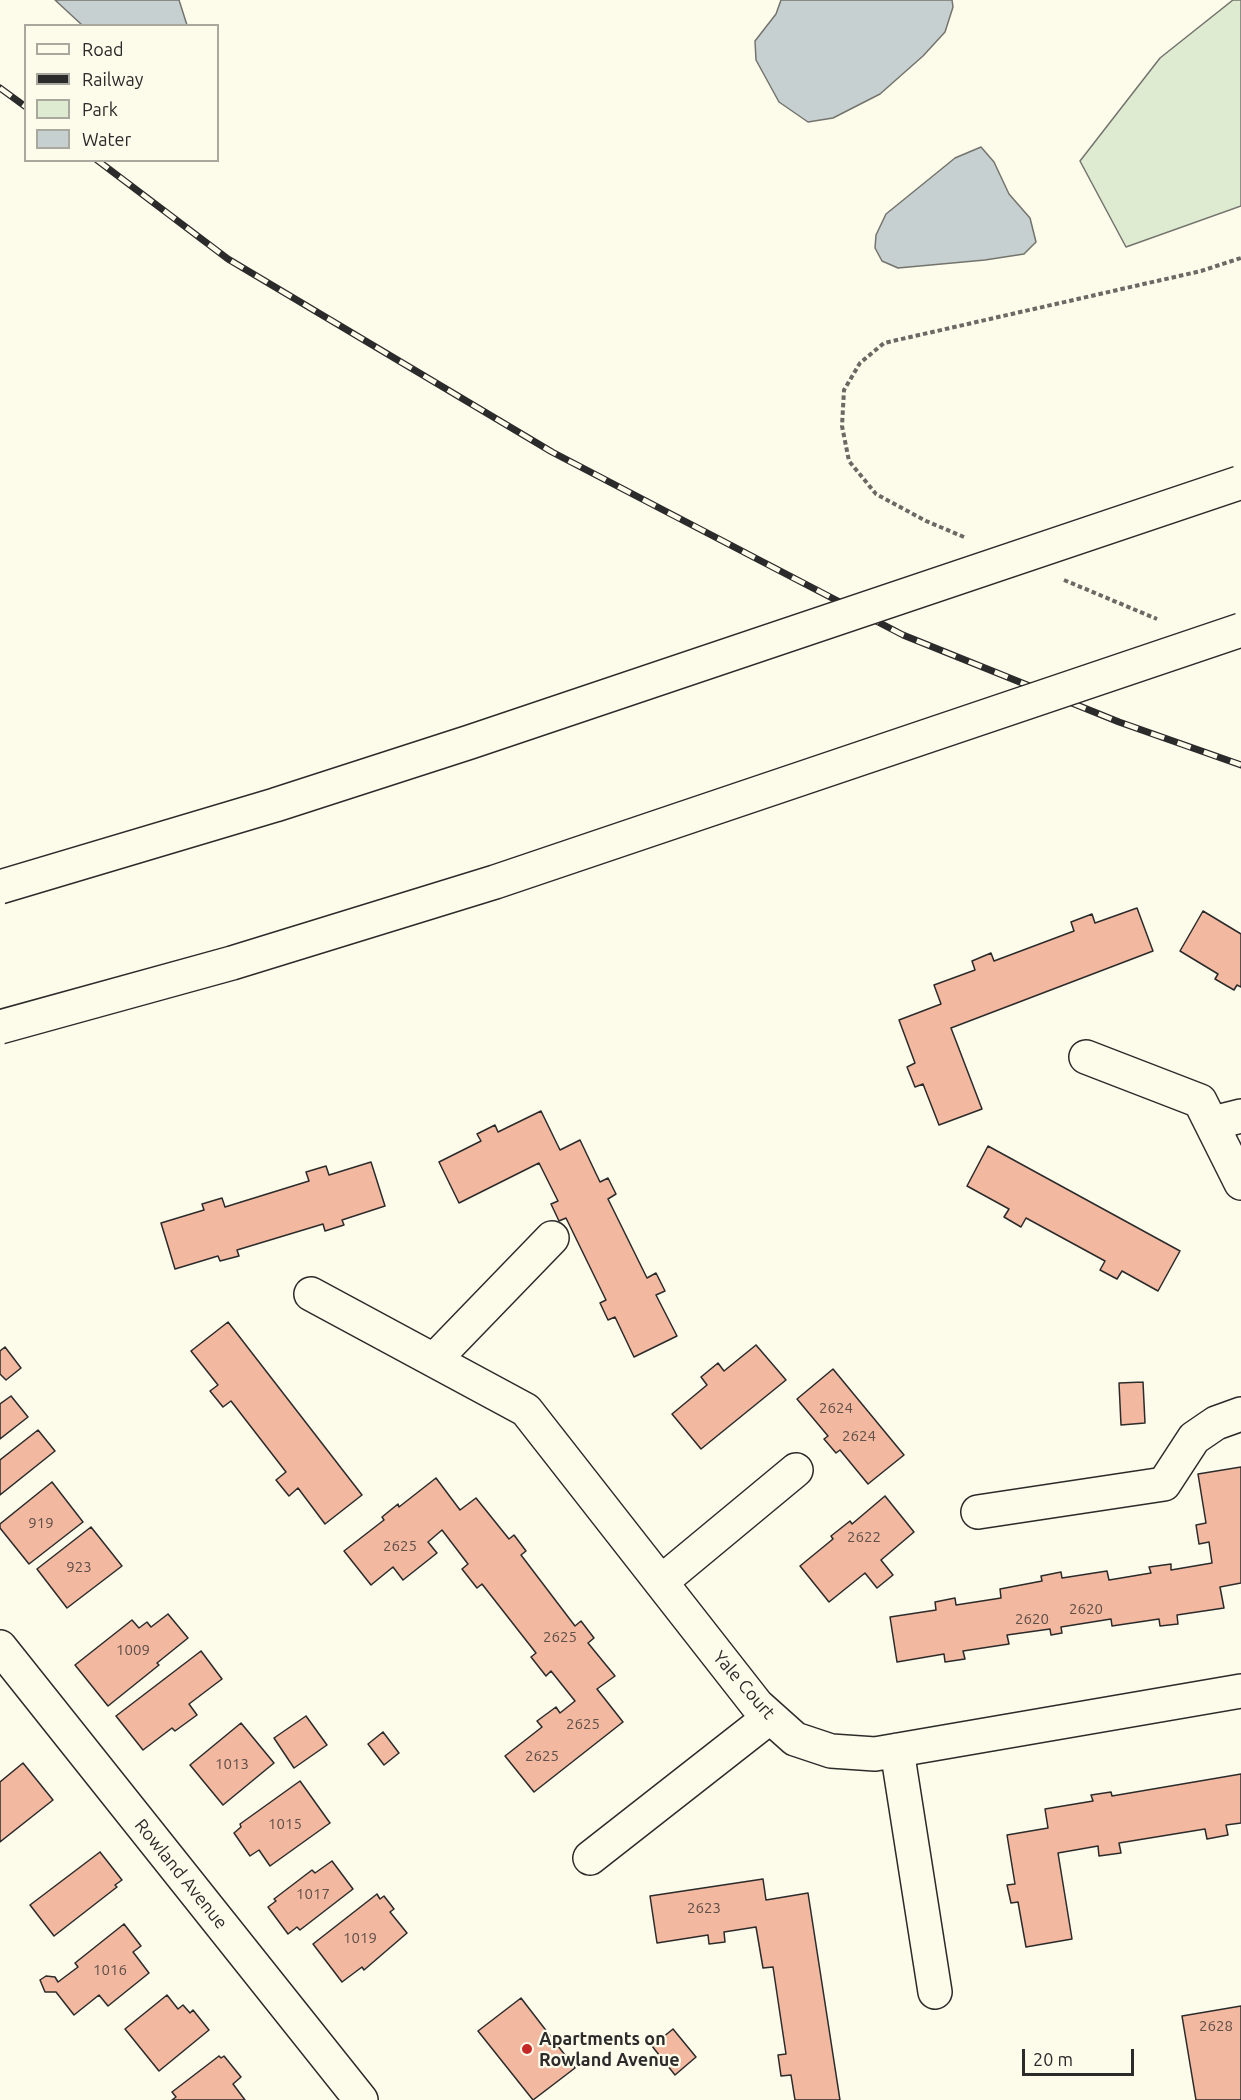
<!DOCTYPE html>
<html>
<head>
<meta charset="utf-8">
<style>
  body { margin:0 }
  #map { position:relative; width:1241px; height:2100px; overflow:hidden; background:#fdfbea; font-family:Ubuntu,sans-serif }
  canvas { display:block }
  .legend { position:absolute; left:24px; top:24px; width:195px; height:138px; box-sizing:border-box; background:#fdfbea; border:2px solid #a9a89e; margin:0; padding:8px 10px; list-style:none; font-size:18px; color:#2b2b2b }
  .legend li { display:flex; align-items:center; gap:12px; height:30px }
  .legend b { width:30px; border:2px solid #a9a89e }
  .scale { position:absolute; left:1022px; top:2049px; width:112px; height:27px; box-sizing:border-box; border:3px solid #2b2b2b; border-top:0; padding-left:8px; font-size:18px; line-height:21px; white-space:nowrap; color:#2b2b2b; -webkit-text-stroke:4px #fdfbea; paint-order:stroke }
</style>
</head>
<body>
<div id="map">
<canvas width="1241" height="2100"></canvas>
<ul class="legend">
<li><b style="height:8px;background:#fdfbea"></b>Road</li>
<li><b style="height:8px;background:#2b2b2b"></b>Railway</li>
<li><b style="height:16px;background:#deebd1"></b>Park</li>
<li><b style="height:16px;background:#c7d0d0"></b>Water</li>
</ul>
<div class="scale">20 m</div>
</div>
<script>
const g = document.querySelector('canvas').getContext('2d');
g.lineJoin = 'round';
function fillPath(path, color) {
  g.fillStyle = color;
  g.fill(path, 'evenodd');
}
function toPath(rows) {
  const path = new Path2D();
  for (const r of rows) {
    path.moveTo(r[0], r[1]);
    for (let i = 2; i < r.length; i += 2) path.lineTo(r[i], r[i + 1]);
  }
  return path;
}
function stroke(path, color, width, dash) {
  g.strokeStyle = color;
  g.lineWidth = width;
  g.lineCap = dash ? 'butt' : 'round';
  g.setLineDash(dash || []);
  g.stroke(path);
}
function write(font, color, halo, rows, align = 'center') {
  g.font = font + ' Ubuntu,sans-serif';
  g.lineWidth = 4.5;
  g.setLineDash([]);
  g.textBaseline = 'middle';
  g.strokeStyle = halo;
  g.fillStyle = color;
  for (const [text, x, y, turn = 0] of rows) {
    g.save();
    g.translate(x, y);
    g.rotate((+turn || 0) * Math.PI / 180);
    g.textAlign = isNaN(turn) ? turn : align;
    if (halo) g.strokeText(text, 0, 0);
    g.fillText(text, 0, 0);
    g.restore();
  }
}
const green = toPath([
  [1233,0,1241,0,1241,206,1126,247,1080,161,1160,58,1233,0]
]);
const water = toPath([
  [55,0,179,0,187,25,82,25,55,0],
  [781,0,952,0,953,7,945,32,923,56,880,94,833,118,808,122,779,102,756,60,755,41,776,14,781,0],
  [981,147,994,162,1009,194,1030,218,1036,242,1024,254,985,260,898,268,882,261,875,248,876,235,886,214,955,158,981,147]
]);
const building = toPath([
  [1137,908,1153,951,951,1028,982,1109,939,1125,923,1084,915,1087,907,1067,915,1063,899,1020,941,1004,934,985,975,970,972,961,991,953,994,961,1074,931,1071,922,1092,914,1095,923,1137,908],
  [1203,911,1241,934,1241,987,1237,985,1234,990,1215,979,1218,974,1180,951,1203,911],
  [541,1111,560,1150,580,1140,600,1182,608,1178,616,1194,608,1199,647,1278,656,1273,665,1291,656,1295,677,1336,634,1357,615,1317,608,1320,600,1303,606,1300,566,1218,559,1221,551,1204,558,1201,539,1163,459,1203,439,1162,481,1141,477,1134,495,1125,498,1132,541,1111],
  [988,1146,1180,1251,1158,1291,1122,1271,1117,1279,1100,1270,1105,1261,1026,1218,1021,1227,1004,1217,1009,1209,967,1186,988,1146],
  [371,1162,385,1206,342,1220,344,1225,325,1231,323,1224,237,1250,239,1256,220,1261,218,1256,175,1269,161,1223,204,1210,202,1204,222,1198,225,1207,309,1181,306,1172,326,1166,329,1175,371,1162],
  [228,1322,362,1495,325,1524,298,1488,289,1496,276,1480,286,1472,231,1401,223,1407,210,1391,218,1385,191,1351,228,1322],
  [756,1345,786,1380,701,1449,672,1414,707,1385,701,1377,718,1363,724,1371,756,1345],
  [5,1347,21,1368,6,1380,0,1374,0,1351,5,1347],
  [833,1369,904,1455,868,1484,840,1450,836,1453,824,1439,828,1436,797,1399,833,1369],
  [1143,1382,1145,1423,1121,1425,1119,1383,1143,1382],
  [11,1396,28,1417,0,1439,0,1404,11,1396],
  [38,1430,55,1451,0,1495,0,1460,38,1430],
  [1241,1467,1241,1583,1220,1587,1224,1608,1177,1615,1178,1624,1160,1626,1159,1619,1112,1626,1111,1619,1061,1627,1062,1633,1051,1635,1050,1629,1007,1635,1009,1644,963,1651,965,1659,945,1662,944,1654,897,1662,890,1617,936,1610,935,1602,955,1598,956,1605,1001,1598,1000,1589,1042,1581,1041,1576,1061,1572,1062,1578,1107,1571,1109,1580,1151,1573,1149,1567,1171,1564,1171,1570,1212,1563,1209,1542,1199,1544,1196,1525,1206,1523,1198,1474,1241,1467],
  [436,1478,460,1510,476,1498,509,1539,514,1535,526,1551,521,1555,575,1626,581,1621,594,1638,588,1643,615,1676,597,1689,623,1722,534,1792,505,1756,542,1727,537,1721,556,1707,560,1713,575,1701,551,1671,546,1676,531,1657,536,1653,482,1584,477,1588,462,1569,468,1564,442,1530,428,1542,437,1553,403,1580,393,1567,371,1585,344,1551,384,1520,382,1517,398,1504,399,1507,436,1478],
  [52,1482,83,1522,29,1564,0,1528,0,1524,52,1482],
  [885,1496,914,1532,881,1560,893,1575,877,1588,865,1573,829,1602,800,1566,833,1539,831,1536,850,1521,852,1524,885,1496],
  [91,1527,122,1566,67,1608,37,1569,91,1527],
  [168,1614,188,1638,157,1663,159,1665,108,1706,75,1665,132,1620,139,1628,147,1622,151,1627,168,1614],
  [201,1651,222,1679,189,1704,197,1715,175,1731,172,1728,143,1750,116,1716,201,1651],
  [306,1716,327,1745,294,1768,274,1738,306,1716],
  [241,1723,274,1763,223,1805,190,1765,241,1723],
  [383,1732,399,1753,384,1765,368,1744,383,1732],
  [23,1763,53,1800,0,1842,0,1782,23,1763],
  [1241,1774,1241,1823,1226,1825,1228,1835,1207,1839,1205,1829,1119,1843,1121,1853,1099,1856,1098,1846,1058,1853,1072,1939,1026,1947,1018,1902,1011,1903,1007,1885,1015,1884,1007,1835,1048,1828,1045,1809,1093,1801,1091,1795,1111,1792,1112,1796,1241,1774],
  [300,1781,330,1823,270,1866,259,1850,250,1856,234,1833,241,1827,240,1824,300,1781],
  [100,1852,122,1880,115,1885,117,1887,54,1936,30,1905,100,1852],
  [332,1861,353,1889,300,1930,297,1927,288,1934,268,1907,276,1901,274,1899,312,1870,315,1873,332,1861],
  [763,1879,766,1900,808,1893,840,2100,795,2100,791,2075,781,2076,778,2055,786,2054,773,1967,763,1968,756,1927,724,1932,725,1942,709,1944,708,1935,657,1943,650,1896,763,1879],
  [377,1894,380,1899,384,1896,394,1909,390,1912,407,1933,364,1970,362,1967,342,1982,313,1944,377,1894],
  [124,1924,141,1946,133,1952,149,1973,108,2006,99,1995,74,2015,56,1992,45,1992,40,1980,46,1976,55,1977,58,1982,78,1967,75,1963,124,1924],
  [167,1995,178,2009,183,2005,190,2013,193,2010,209,2030,159,2071,125,2029,167,1995],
  [521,1998,575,2068,533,2100,478,2031,521,1998],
  [1241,2006,1241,2100,1196,2100,1182,2016,1241,2006],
  [673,2029,696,2057,675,2075,652,2046,673,2029],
  [219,2056,221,2058,224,2056,241,2077,233,2084,245,2100,172,2100,176,2097,172,2092,219,2056]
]);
const path = toPath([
  [964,537,926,521,876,494,849,461,842,426,844,390,860,363,884,343,1201,271,1241,258],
  [1064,580,1157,619]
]);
const minor = toPath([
  [1086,1057,1200,1101,1241,1183],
  [1213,1123,1241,1116],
  [311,1294,526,1410,757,1705,795,1739,831,1751,875,1754,1241,1691],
  [435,1359,552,1238],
  [978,1512,1164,1484,1194,1438,1216,1423,1241,1414],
  [661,1582,796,1470],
  [0,1647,361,2100],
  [897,1750,935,1992],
  [590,1858,770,1717]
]);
const rail = toPath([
  [0,88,26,107],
  [97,160,228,259,552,452,903,635,1119,722,1241,765]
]);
const highwayBridge = toPath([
  [0,887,275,805,470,742,1239,483],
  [0,1027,232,963,495,882,1241,630]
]);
const markers = [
  [527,2049,6,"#c62828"]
];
const numberNames = [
  ["2624",836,1408],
  ["2624",859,1436],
  ["919",41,1523],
  ["2622",864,1537],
  ["2625",400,1546],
  ["923",79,1567],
  ["2620",1086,1609],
  ["2620",1032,1619],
  ["2625",560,1637],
  ["1009",133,1650],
  ["2625",583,1724],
  ["2625",542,1756],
  ["1013",232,1764],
  ["1015",285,1824],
  ["1017",313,1894],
  ["2623",704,1908],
  ["1019",360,1938],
  ["1016",110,1970],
  ["2628",1216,2026]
];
const streetNames = [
  ["Yale Court",744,1685,49],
  ["Rowland Avenue",181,1874,51]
];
const poiNames = [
  ["Apartments on",539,2039],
  ["Rowland Avenue",539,2060]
];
fillPath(green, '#deebd1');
stroke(green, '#74746e', 1.5);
fillPath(water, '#c7d0d0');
stroke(water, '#74746e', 1.5);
fillPath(building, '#f2b8a0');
stroke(building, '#2b2b2b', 1.5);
stroke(minor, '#2b2b2b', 36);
stroke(path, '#6a6964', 4, [4.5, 3]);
stroke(minor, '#fdfbea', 33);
stroke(rail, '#2b2b2b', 7);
stroke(rail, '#fdfbea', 4.5, [14]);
stroke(highwayBridge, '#2b2b2b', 36, []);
stroke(highwayBridge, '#fdfbea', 33);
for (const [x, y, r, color] of markers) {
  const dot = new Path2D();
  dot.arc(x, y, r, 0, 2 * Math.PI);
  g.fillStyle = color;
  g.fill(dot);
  stroke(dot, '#fdfbea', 2);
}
write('15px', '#5d4e48', null, numberNames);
write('18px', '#2b2b2b', '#fdfbea', streetNames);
write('bold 18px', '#2b2b2b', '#fdfbea', poiNames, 'left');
</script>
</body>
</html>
